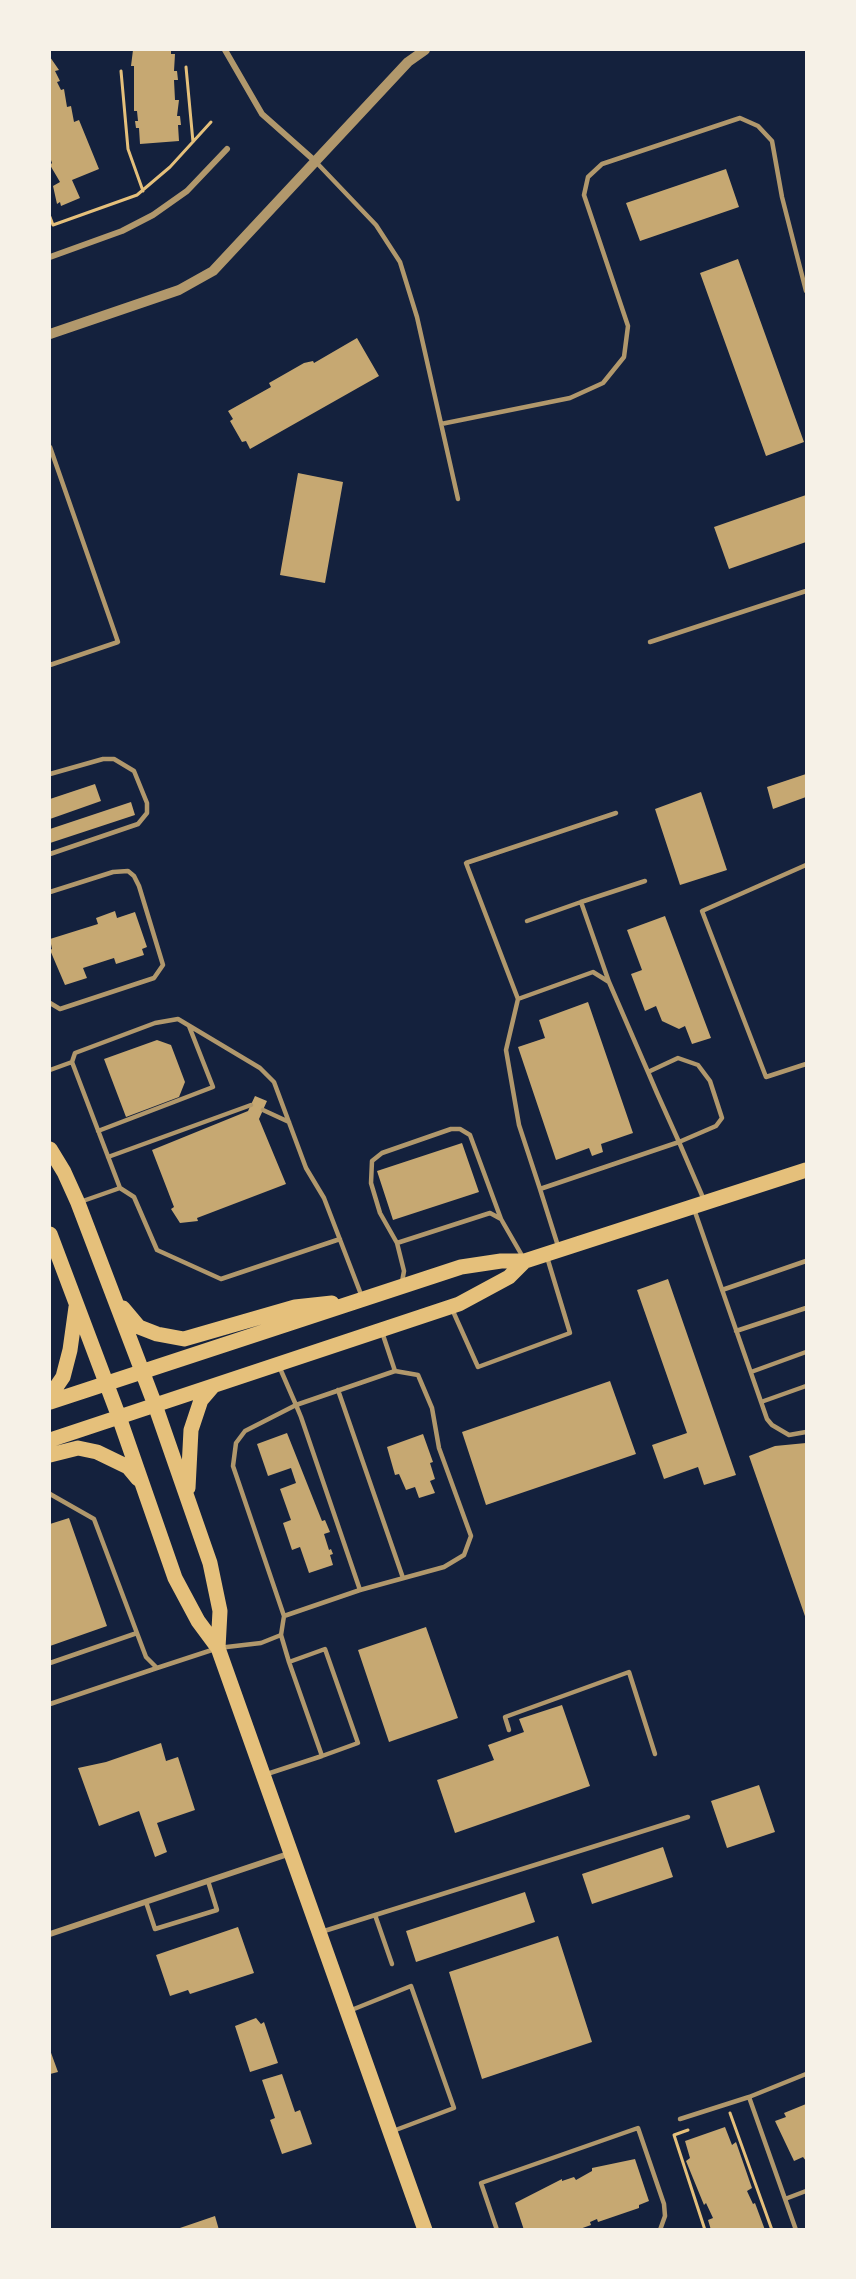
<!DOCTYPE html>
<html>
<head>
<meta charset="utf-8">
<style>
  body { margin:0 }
  #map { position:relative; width:856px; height:2279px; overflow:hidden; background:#14213d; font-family:"Zilla Slab",serif }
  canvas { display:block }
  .frame { position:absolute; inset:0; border:51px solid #f6f1e7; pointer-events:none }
</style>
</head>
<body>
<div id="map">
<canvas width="856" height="2279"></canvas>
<div class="frame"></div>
</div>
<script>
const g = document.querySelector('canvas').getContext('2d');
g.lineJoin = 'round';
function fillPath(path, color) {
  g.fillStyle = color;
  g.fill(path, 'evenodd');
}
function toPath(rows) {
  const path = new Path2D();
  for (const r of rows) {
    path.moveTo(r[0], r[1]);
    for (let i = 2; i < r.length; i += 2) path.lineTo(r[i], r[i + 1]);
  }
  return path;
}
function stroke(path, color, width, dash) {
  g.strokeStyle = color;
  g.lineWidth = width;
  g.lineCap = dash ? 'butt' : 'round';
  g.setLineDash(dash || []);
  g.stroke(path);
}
const building = toPath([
  [133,50,171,50,171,54,175,54,174,71,177,71,178,80,174,80,175,100,179,100,177,116,180,116,181,125,178,125,179,141,140,144,139,128,136,128,135,121,138,121,137,111,134,111,134,66,131,66],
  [50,57,59,70,55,71,60,81,57,82,61,90,64,89,67,107,71,106,74,122,79,120,99,169,72,180,80,198,61,206,60,202,57,204,53,186,60,182,50,165,52,163,50,157],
  [726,169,739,207,640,241,626,203],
  [738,259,804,442,766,456,700,273],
  [357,338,379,376,250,449,246,441,242,442,230,421,233,419,228,411,271,387,269,383,304,363,313,361,314,363],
  [298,473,343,482,325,583,280,575],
  [806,495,806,542,729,569,714,527],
  [806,774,806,797,773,809,767,787],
  [95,784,101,801,50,819,50,799],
  [701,792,727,870,680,885,655,809],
  [131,802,135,815,50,843,50,829],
  [115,911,117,918,135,912,147,947,142,949,144,955,116,964,114,958,83,968,87,978,65,985,50,950,52,949,50,939,98,924,96,918],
  [665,916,711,1038,692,1044,685,1026,679,1029,662,1021,656,1006,645,1011,631,974,642,970,627,930],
  [588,1002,633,1133,601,1144,603,1152,592,1156,589,1148,556,1160,518,1047,545,1038,539,1020],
  [157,1040,171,1045,185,1082,179,1097,126,1117,104,1059],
  [255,1096,267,1101,259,1119,286,1184,197,1218,198,1221,180,1223,171,1209,174,1207,152,1150,248,1111],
  [462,1143,479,1192,393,1220,377,1171],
  [668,1279,736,1475,704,1485,698,1467,664,1479,652,1445,687,1433,637,1290],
  [610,1381,636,1454,486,1505,462,1432],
  [287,1433,322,1521,325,1520,330,1532,324,1534,329,1550,331,1549,333,1554,330,1555,333,1565,309,1573,300,1547,292,1550,283,1523,291,1520,280,1489,296,1483,291,1468,268,1476,257,1444],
  [423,1434,433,1462,430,1463,435,1479,430,1481,435,1493,419,1498,415,1487,406,1490,399,1474,395,1475,387,1447],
  [806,1443,806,1619,749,1456,775,1446],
  [69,1518,107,1626,50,1646,50,1524],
  [426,1627,458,1718,389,1742,358,1650],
  [562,1705,590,1786,455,1833,437,1780,494,1760,488,1745,524,1732,519,1719],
  [161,1743,166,1761,178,1757,195,1810,157,1823,167,1852,155,1857,139,1811,99,1826,78,1768,106,1762],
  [759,1785,775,1832,727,1848,711,1801],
  [663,1847,673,1877,592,1904,582,1874],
  [525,1892,535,1922,416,1962,406,1931],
  [238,1927,254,1973,190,1994,188,1990,170,1996,156,1955],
  [558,1936,592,2042,482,2079,449,1972],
  [256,2018,261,2024,264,2022,278,2063,250,2072,235,2026],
  [50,2050,58,2072,50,2074],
  [282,2074,295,2112,300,2110,312,2144,282,2154,270,2120,275,2118,262,2080],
  [806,2104,806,2161,803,2157,794,2161,775,2121,786,2117,784,2113],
  [725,2127,732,2145,736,2142,752,2188,747,2191,753,2204,755,2203,765,2230,711,2230,708,2220,713,2218,706,2203,704,2205,686,2161,690,2158,685,2141],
  [635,2159,649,2201,639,2205,639,2208,598,2222,597,2219,590,2222,591,2225,577,2230,524,2230,515,2203,562,2179,562,2181,574,2177,576,2180,592,2171,592,2168],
  [215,2216,219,2230,177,2230,177,2229]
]);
const path = toPath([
  [186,67,193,142],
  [121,71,128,149,143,191],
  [50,217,53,225,137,195,170,167,211,122],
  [730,2113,772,2230],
  [688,2130,674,2135,705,2230]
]);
const service = toPath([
  [315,161,376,225,400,262,417,317,458,499],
  [441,424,570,398,603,383,624,357,628,326,584,195,588,177,602,164,740,118,758,126,772,141,782,197,806,291],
  [50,447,118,642,50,665],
  [650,642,806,591],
  [50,774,103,759,114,759,134,771,147,803,147,813,138,824,50,854],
  [806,865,702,911,766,1077,806,1064],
  [50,892,113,872,128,871,134,876,139,886,163,965,154,978,60,1009,50,1003],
  [581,902,645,881],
  [527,921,581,902,609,982],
  [518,999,466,863,616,813],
  [72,1062,120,1188,134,1197,157,1250,221,1279,340,1239],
  [50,1070,72,1062,75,1053,155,1023,178,1019,260,1068,274,1082,306,1168,324,1198,362,1297],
  [648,1072,678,1058,698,1065,710,1081,722,1118,716,1126,679,1142,540,1189,519,1125,506,1050,518,999,593,972,609,982,648,1072,657,1093,679,1142,704,1200],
  [263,1110,289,1122],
  [98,1131,213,1087,189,1026],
  [108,1157,251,1105],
  [540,1189,558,1246],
  [80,1202,120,1188],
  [694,1209,767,1419,772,1425,789,1435,806,1432],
  [397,1243,490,1213,501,1219,524,1259],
  [402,1282,404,1271,397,1243,380,1213,371,1183,372,1161,382,1153,451,1129,460,1129,470,1135,501,1219],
  [722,1290,806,1261],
  [452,1309,478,1367,570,1333,547,1257],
  [736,1331,806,1308],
  [382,1332,395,1371],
  [279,1366,296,1405,301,1417,360,1590,284,1616,233,1466,236,1443,245,1431,296,1405,395,1371,418,1375,432,1408,439,1448,471,1536,464,1555,444,1567,360,1590],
  [751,1372,806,1352],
  [338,1390,403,1578],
  [761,1402,806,1386],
  [50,1494,94,1519,146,1657,157,1668,218,1648,261,1643,281,1635,289,1662],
  [281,1635,284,1616],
  [50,1663,137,1633],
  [50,1704,157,1668],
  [509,1730,505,1717,629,1672,655,1754],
  [267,1774,322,1756,358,1743,325,1649,289,1662,322,1756],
  [146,1902,155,1929,217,1910,208,1881],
  [375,1915,392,1964],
  [321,1932,688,1817],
  [349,2011,411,1986,454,2108,393,2131],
  [749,2097,806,2074],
  [680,2119,749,2097,796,2230],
  [785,2199,806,2191],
  [497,2230,481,2183,638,2128,664,2204,665,2216,660,2230]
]);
const minor = toPath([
  [225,50,262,114,315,161],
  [50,257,122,231,153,215,187,191,227,149],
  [50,1934,291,1853]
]);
const tertiary = toPath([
  [50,334,179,290,213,271,408,62,425,50]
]);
const primary = toPath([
  [50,1149,64,1172,78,1203,155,1405,210,1563,220,1611,218,1648],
  [50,1234,119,1417,175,1578,198,1621,218,1648,425,2230],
  [123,1308,139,1327,157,1334,184,1339,295,1307,332,1303],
  [50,1396,63,1377,70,1350,76,1307],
  [50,1402,461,1267,501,1261,525,1261,806,1170],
  [50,1440,459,1304,509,1277,525,1261],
  [50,1455,78,1448,97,1452,128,1467,138,1479],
  [188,1488,191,1430,201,1400,213,1386]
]);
fillPath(building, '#c6a872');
stroke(path, '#e5c07b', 3);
stroke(service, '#b1986c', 4.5);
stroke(minor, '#b1986c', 6);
stroke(tertiary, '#b1986c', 10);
stroke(primary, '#e5c07b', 15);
</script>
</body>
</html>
